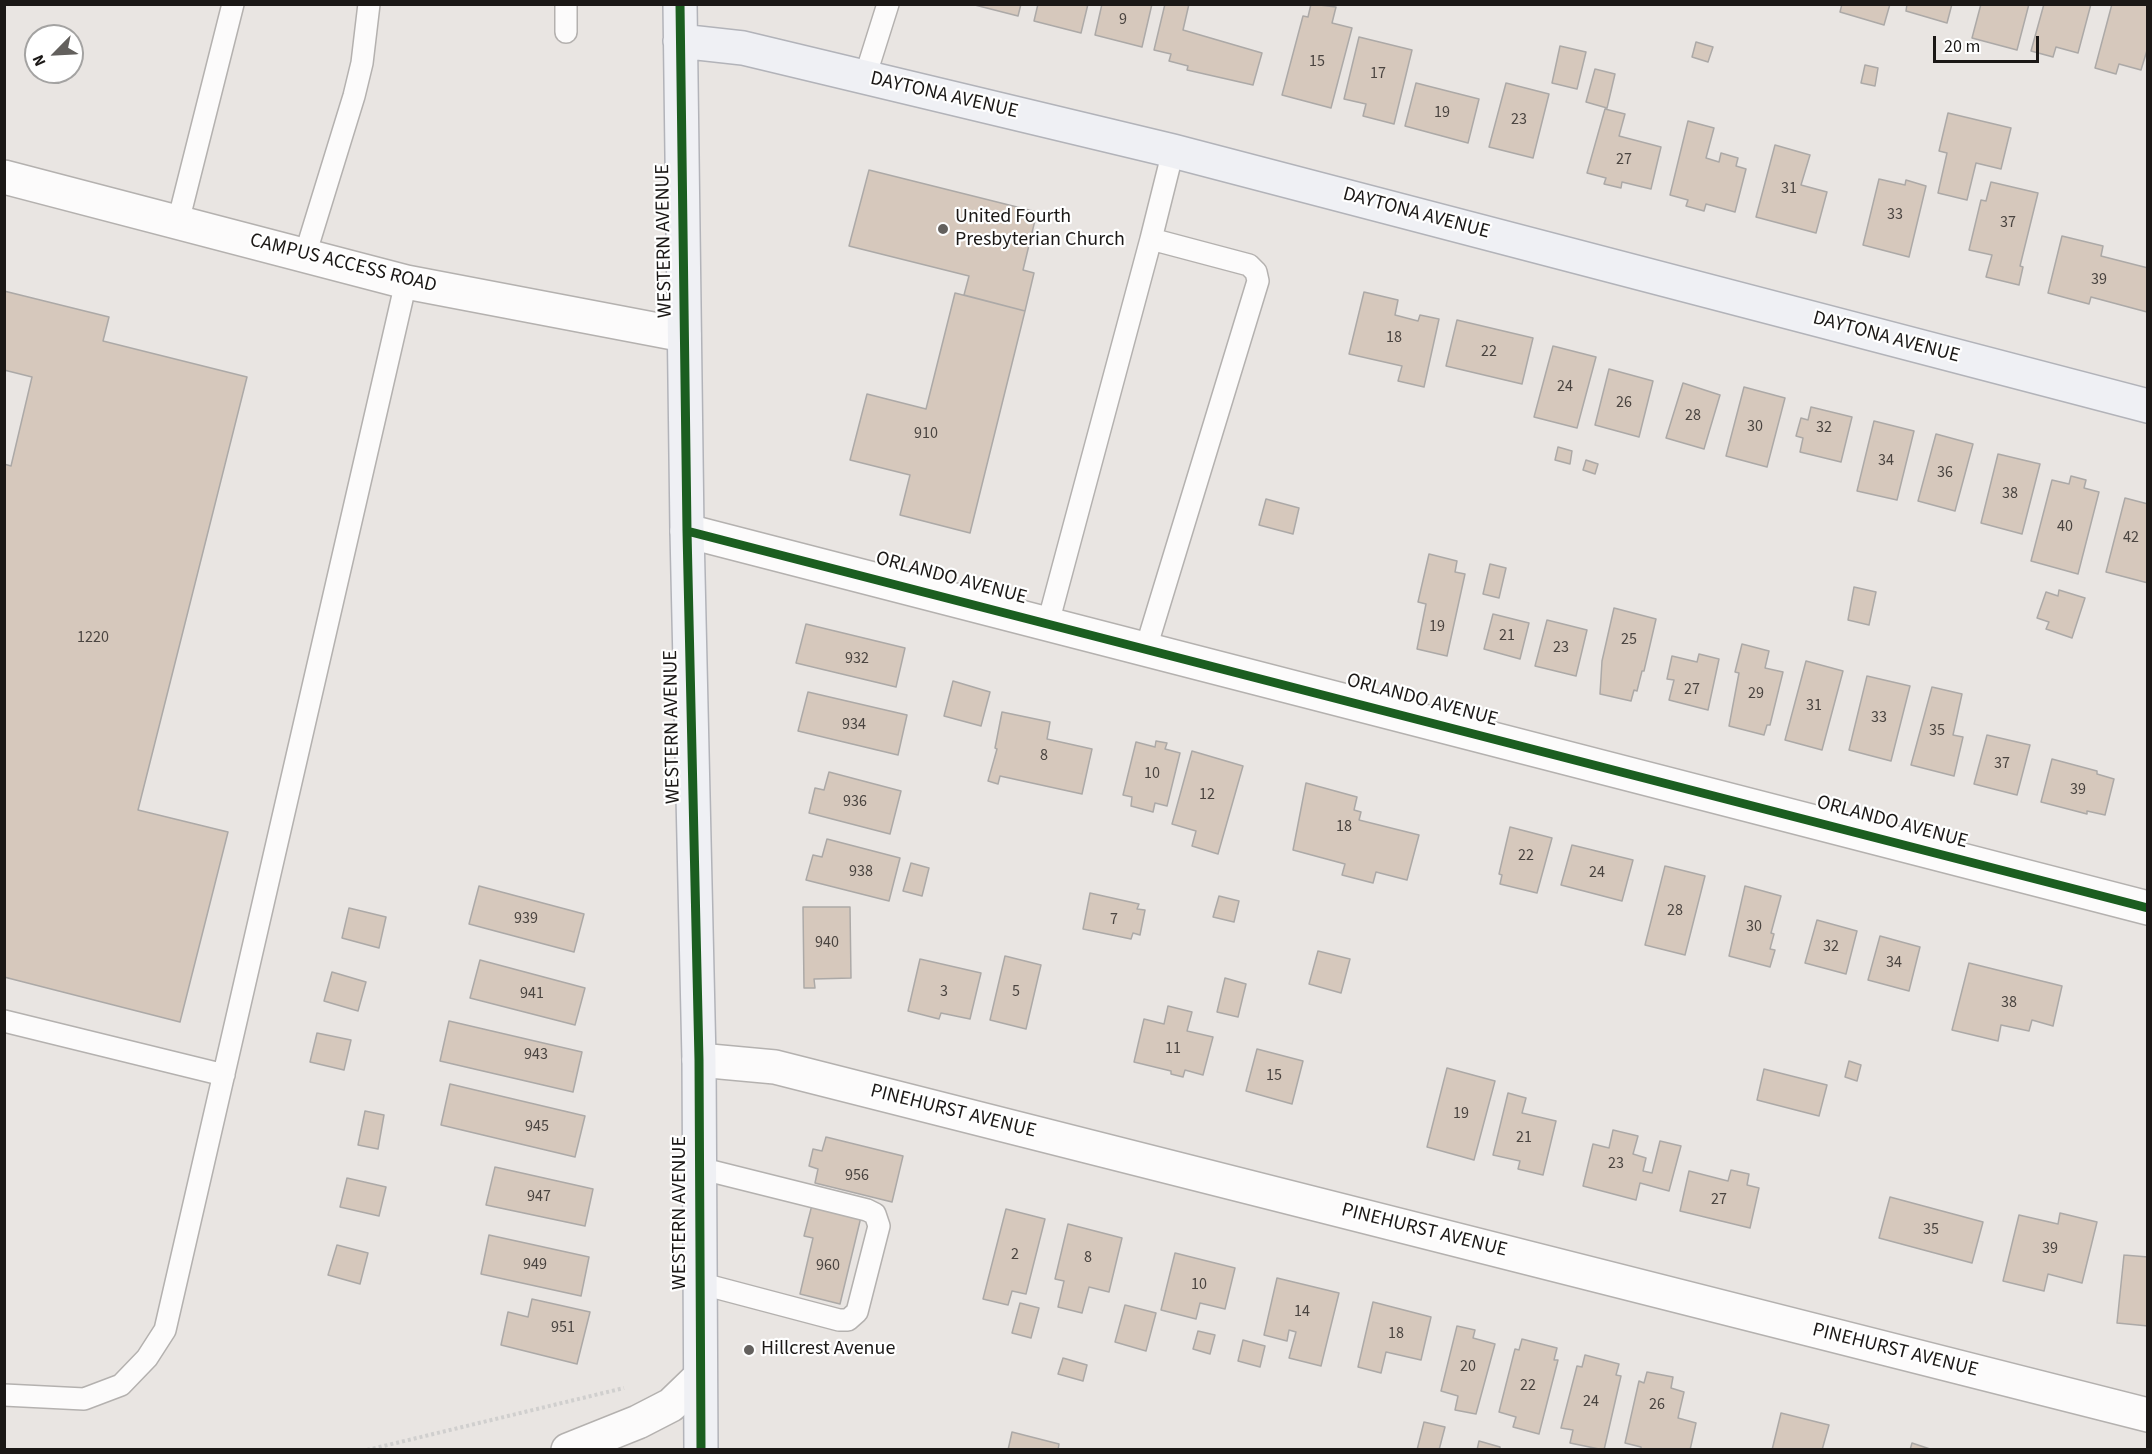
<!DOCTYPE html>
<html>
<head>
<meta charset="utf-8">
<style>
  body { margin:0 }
  #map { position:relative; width:2152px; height:1454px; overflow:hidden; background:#e9e5e2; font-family:"Source Sans 3",sans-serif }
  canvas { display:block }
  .frame { position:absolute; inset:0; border:6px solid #1b1816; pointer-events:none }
  .north { position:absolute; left:24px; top:24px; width:60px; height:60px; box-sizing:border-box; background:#fff; border:2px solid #a4a3a2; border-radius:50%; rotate:246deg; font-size:16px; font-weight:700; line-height:24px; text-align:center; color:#1b1816 }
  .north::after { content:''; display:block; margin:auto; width:21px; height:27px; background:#63605d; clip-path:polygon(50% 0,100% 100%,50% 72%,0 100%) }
  .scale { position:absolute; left:1933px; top:36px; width:106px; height:27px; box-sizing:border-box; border:3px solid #1b1816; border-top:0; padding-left:8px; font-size:18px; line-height:21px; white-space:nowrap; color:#1b1816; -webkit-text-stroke:4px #fff; paint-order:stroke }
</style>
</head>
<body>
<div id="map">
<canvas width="2152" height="1454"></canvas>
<div class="frame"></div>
<div class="north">N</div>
<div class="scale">20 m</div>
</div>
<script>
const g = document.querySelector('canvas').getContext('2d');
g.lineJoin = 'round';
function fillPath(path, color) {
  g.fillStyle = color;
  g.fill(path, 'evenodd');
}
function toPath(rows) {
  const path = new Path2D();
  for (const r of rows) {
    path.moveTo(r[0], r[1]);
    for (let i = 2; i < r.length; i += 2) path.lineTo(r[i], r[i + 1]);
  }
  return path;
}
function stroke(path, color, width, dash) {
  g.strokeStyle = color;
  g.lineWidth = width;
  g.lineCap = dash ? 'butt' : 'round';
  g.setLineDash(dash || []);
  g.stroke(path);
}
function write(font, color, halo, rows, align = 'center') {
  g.font = font + ' "Source Sans 3",sans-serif';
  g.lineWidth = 4.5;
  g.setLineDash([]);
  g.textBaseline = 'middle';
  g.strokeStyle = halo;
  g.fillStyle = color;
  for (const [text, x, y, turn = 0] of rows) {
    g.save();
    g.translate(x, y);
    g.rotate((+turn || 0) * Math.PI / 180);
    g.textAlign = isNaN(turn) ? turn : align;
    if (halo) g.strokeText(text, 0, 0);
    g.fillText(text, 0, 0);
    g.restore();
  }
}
const building = toPath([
  [971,4,1021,4,1018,16,971,4],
  [1038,4,1088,4,1081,33,1034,21,1038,4],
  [1102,4,1152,4,1142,47,1095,35,1102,4],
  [1165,4,1189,4,1183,30,1262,53,1253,85,1187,70,1188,66,1169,61,1171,54,1154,50,1165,4],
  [1311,4,1336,7,1332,23,1352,28,1331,108,1282,95,1303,16,1308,17,1311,4],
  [1842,4,1890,4,1884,25,1840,12,1842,4],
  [1907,4,1952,4,1947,23,1906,11,1907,4],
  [1981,4,2029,4,2017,50,1972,38,1981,4],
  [2044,4,2091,4,2078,53,2056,47,2053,57,2031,51,2044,4],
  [2112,4,2148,4,2148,47,2141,70,2119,64,2116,74,2095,68,2112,4],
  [1359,37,1412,50,1394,124,1363,116,1366,104,1344,99,1359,37],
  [1696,42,1713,47,1708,62,1692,57,1696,42],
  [1560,46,1586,52,1577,89,1552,83,1560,46],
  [1865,65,1878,68,1875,86,1861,83,1865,65],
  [1595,69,1615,74,1607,108,1586,102,1595,69],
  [1416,83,1479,99,1468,143,1405,126,1416,83],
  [1506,83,1549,94,1533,158,1489,147,1506,83],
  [1605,109,1625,114,1619,136,1661,147,1651,189,1622,182,1621,188,1604,184,1606,178,1587,173,1605,109],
  [1948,113,2011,128,2001,169,1976,163,1967,200,1938,193,1947,153,1939,151,1948,113],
  [1688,121,1714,128,1706,158,1719,162,1721,153,1738,158,1736,166,1746,169,1735,212,1706,204,1704,211,1686,206,1688,200,1670,195,1688,121],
  [1775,145,1810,155,1801,185,1827,192,1816,233,1756,217,1775,145],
  [869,170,1037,212,1023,270,1034,273,1025,311,964,295,969,276,849,246,869,170],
  [1879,179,1905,185,1906,180,1926,186,1909,257,1863,245,1879,179],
  [1991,182,2038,193,2020,266,2023,267,2019,285,1986,277,1992,255,1969,250,1981,200,1986,201,1991,182],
  [2062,236,2103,246,2101,256,2148,268,2147,312,2091,297,2089,304,2048,293,2062,236],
  [4,291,109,317,103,341,247,377,138,810,228,832,180,1022,4,977,4,464,11,466,32,377,4,370,4,291],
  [1364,292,1398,300,1395,315,1418,321,1420,315,1439,319,1424,387,1398,381,1402,366,1349,354,1364,292],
  [955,293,1025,311,970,533,900,515,910,475,850,460,867,394,926,409,955,293],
  [1457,320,1533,338,1522,384,1446,366,1457,320],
  [1553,346,1596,357,1577,428,1534,417,1553,346],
  [1609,369,1653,381,1639,437,1595,425,1609,369],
  [1683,383,1720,395,1704,449,1666,438,1683,383],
  [1744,387,1785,398,1767,467,1726,456,1744,387],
  [1811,407,1852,417,1841,462,1800,452,1803,438,1796,436,1801,418,1808,420,1811,407],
  [1874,421,1914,431,1897,500,1857,491,1874,421],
  [1936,434,1973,444,1955,511,1918,501,1936,434],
  [1558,447,1572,451,1570,464,1555,460,1558,447],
  [1998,454,2040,464,2022,534,1981,523,1998,454],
  [1586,460,1598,464,1595,474,1583,470,1586,460],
  [2071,476,2086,480,2084,488,2099,492,2078,574,2031,561,2052,480,2069,484,2071,476],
  [2125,498,2148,504,2148,583,2106,572,2125,498],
  [1266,499,1299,508,1293,534,1259,525,1266,499],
  [1429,554,1457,561,1455,572,1465,574,1447,656,1417,649,1426,604,1418,602,1429,554],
  [1490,564,1506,568,1499,598,1483,594,1490,564],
  [1854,587,1876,592,1869,625,1848,620,1854,587],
  [2059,590,2085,598,2072,638,2046,629,2049,622,2037,618,2046,592,2058,596,2059,590],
  [1614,608,1656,619,1644,671,1642,671,1637,691,1634,690,1631,701,1600,694,1602,661,1614,608],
  [1493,614,1529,623,1520,659,1484,649,1493,614],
  [1547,620,1587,630,1576,676,1535,666,1547,620],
  [806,624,905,648,896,687,796,663,806,624],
  [1742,644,1769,651,1765,668,1783,672,1770,725,1767,725,1764,735,1729,726,1739,673,1735,672,1742,644],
  [1699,654,1719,659,1708,710,1669,700,1674,680,1667,679,1672,656,1697,662,1699,654],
  [1806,661,1843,671,1822,750,1785,740,1806,661],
  [1867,676,1910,686,1891,761,1849,750,1867,676],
  [953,681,990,692,981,726,944,716,953,681],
  [1932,687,1962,694,1953,735,1963,737,1954,776,1911,765,1932,687],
  [808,692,907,715,898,755,798,731,808,692],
  [1002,712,1050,722,1047,739,1092,749,1082,794,1000,776,998,784,988,781,997,749,995,748,1002,712],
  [1987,735,2030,745,2017,795,1974,784,1987,735],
  [1156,741,1167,743,1165,749,1180,753,1167,806,1155,803,1153,812,1131,806,1132,797,1123,795,1136,742,1155,747,1156,741],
  [1192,751,1243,766,1218,854,1192,846,1196,831,1172,824,1192,751],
  [2052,759,2097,771,2097,774,2114,779,2105,815,2087,811,2087,814,2041,802,2052,759],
  [829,772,901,791,890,834,809,813,815,788,824,790,829,772],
  [1306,783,1357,797,1354,810,1361,812,1359,820,1419,835,1407,880,1376,872,1373,883,1342,875,1345,864,1293,850,1306,783],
  [1510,827,1552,838,1537,893,1500,884,1502,875,1499,874,1510,827],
  [827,839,900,858,889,901,806,880,813,855,822,857,827,839],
  [1572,845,1633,860,1622,901,1561,885,1572,845],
  [911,863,929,868,922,896,903,891,911,863],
  [1665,866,1705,876,1685,955,1645,945,1665,866],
  [479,886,584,914,574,952,469,924,479,886],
  [1745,886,1781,896,1771,933,1774,934,1770,949,1775,950,1770,967,1729,956,1745,886],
  [1090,893,1139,904,1137,909,1145,910,1140,935,1133,933,1131,939,1083,929,1090,893],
  [1219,896,1239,901,1234,922,1213,917,1219,896],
  [803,907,850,907,851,978,814,979,815,988,804,988,803,907],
  [349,908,386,917,379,948,342,938,349,908],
  [1817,920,1857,931,1846,974,1805,963,1817,920],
  [1880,936,1920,947,1909,991,1868,980,1880,936],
  [1318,951,1350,959,1341,993,1309,984,1318,951],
  [1005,956,1041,965,1026,1029,990,1020,1005,956],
  [920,959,981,973,970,1019,941,1013,939,1019,908,1011,920,959],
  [480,960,585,988,575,1025,470,998,480,960],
  [1969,963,2062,986,2053,1026,2032,1020,2029,1031,2001,1025,1998,1041,1952,1030,1969,963],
  [332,972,366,982,358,1011,324,1001,332,972],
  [1225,978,1246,984,1238,1017,1217,1012,1225,978],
  [1168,1006,1192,1012,1187,1031,1213,1037,1203,1075,1185,1070,1183,1077,1171,1074,1171,1071,1134,1062,1144,1019,1164,1024,1168,1006],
  [449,1021,582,1052,573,1092,440,1061,449,1021],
  [317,1033,351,1040,344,1070,310,1062,317,1033],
  [1257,1049,1303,1061,1292,1104,1246,1091,1257,1049],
  [1849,1061,1861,1065,1857,1081,1845,1077,1849,1061],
  [1447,1068,1495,1081,1474,1160,1427,1147,1447,1068],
  [1764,1069,1827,1085,1819,1116,1757,1100,1764,1069],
  [450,1084,585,1116,575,1157,441,1125,450,1084],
  [1508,1093,1526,1098,1522,1113,1556,1121,1543,1175,1518,1169,1520,1161,1493,1155,1508,1093],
  [365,1111,384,1115,378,1149,358,1145,365,1111],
  [1613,1130,1638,1136,1633,1154,1646,1158,1643,1171,1652,1173,1660,1141,1681,1146,1669,1191,1640,1183,1636,1200,1583,1186,1593,1144,1609,1148,1613,1130],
  [826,1137,903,1156,892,1202,815,1183,818,1169,809,1166,813,1149,822,1151,826,1137],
  [495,1167,593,1189,585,1226,486,1205,495,1167],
  [1731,1170,1749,1174,1747,1185,1759,1188,1750,1228,1680,1211,1689,1171,1728,1181,1731,1170],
  [347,1178,386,1187,379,1216,340,1207,347,1178],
  [1890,1197,1983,1222,1972,1263,1879,1238,1890,1197],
  [812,1205,861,1217,840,1304,800,1294,813,1238,804,1236,812,1205],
  [1006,1209,1045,1219,1026,1294,1012,1291,1008,1305,983,1299,1006,1209],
  [2060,1213,2097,1222,2082,1283,2048,1274,2044,1291,2003,1281,2019,1215,2058,1224,2060,1213],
  [1068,1224,1122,1238,1109,1292,1089,1287,1082,1313,1058,1307,1064,1281,1055,1279,1068,1224],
  [489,1235,589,1257,581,1296,481,1274,489,1235],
  [337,1245,368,1253,360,1284,328,1275,337,1245],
  [1175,1253,1235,1268,1225,1309,1200,1303,1196,1319,1161,1310,1175,1253],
  [2124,1255,2148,1257,2148,1326,2117,1323,2124,1255],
  [1277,1278,1339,1293,1321,1366,1289,1358,1296,1332,1289,1330,1287,1341,1264,1335,1277,1278],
  [532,1299,590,1312,577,1364,501,1345,508,1312,528,1317,532,1299],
  [1373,1302,1431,1317,1421,1360,1386,1352,1381,1373,1358,1367,1373,1302],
  [1020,1303,1039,1308,1031,1338,1012,1333,1020,1303],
  [1125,1305,1156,1313,1146,1351,1115,1342,1125,1305],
  [1457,1326,1475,1330,1473,1338,1495,1344,1476,1414,1455,1410,1458,1396,1441,1391,1457,1326],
  [1198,1331,1215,1335,1210,1354,1193,1349,1198,1331],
  [1522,1339,1557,1348,1554,1360,1558,1360,1539,1434,1513,1427,1516,1417,1499,1412,1515,1349,1519,1350,1522,1339],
  [1243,1340,1265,1346,1260,1367,1238,1361,1243,1340],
  [1585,1355,1619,1364,1616,1375,1621,1376,1604,1450,1570,1443,1573,1430,1561,1428,1577,1366,1582,1367,1585,1355],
  [1063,1358,1087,1365,1083,1381,1058,1374,1063,1358],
  [1647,1372,1673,1377,1671,1388,1684,1392,1678,1418,1696,1423,1690,1450,1641,1450,1641,1447,1625,1443,1639,1381,1644,1383,1647,1372],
  [1781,1413,1829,1425,1822,1450,1772,1450,1781,1413],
  [1424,1422,1445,1427,1439,1450,1417,1450,1424,1422],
  [1012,1432,1059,1444,1058,1450,1008,1450,1012,1432],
  [1479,1441,1500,1447,1500,1450,1477,1450,1479,1441],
  [1912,1443,1930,1449,1930,1450,1910,1450,1912,1443]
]);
const path = toPath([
  [367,1450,624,1388]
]);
const service = toPath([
  [566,4,566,32],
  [865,77,888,4],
  [178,222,233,4],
  [1151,239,1173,151],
  [305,255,354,96,362,63,369,4],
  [1048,623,1151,239,1249,265,1256,272,1258,281,1146,648],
  [4,1021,224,1075],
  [699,1168,867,1210,875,1214,879,1226,857,1312,848,1320,839,1320,699,1283],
  [4,1395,84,1399,121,1385,147,1358,165,1330,406,282]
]);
const minor = toPath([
  [4,177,406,282,684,335],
  [687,531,2148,908],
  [699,1060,775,1067,2148,1415],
  [568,1450,638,1422,671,1405,700,1377]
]);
const primary = toPath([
  [680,4,687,531,699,1060,701,1450],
  [680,41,743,48,1173,151,2148,406]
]);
const cycleway = toPath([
  [680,4,687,531,699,1060,701,1450],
  [687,531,2148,908]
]);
const markers = [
  [943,229,6,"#63605d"],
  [749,1350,6,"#63605d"]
];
const numberNames = [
  ["9",1123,20],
  ["15",1317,62],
  ["17",1378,74],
  ["19",1442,113],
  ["23",1519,120],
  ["27",1624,160],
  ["31",1789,189],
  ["33",1895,215],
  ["37",2008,223],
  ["39",2099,280],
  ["18",1394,338],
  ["22",1489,352],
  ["24",1565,387],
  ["26",1624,403],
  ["28",1693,416],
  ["30",1755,427],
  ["32",1824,428],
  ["910",926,434],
  ["34",1886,461],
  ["36",1945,473],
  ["38",2010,494],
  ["40",2065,527],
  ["42",2131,538],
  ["19",1437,627],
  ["21",1507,636],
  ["1220",93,638],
  ["25",1629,640],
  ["23",1561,648],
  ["932",857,659],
  ["27",1692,690],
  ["29",1756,694],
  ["31",1814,706],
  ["33",1879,718],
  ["934",854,725],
  ["35",1937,731],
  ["8",1044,756],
  ["37",2002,764],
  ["10",1152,774],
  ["39",2078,790],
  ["12",1207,795],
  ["936",855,802],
  ["18",1344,827],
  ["22",1526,856],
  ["938",861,872],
  ["24",1597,873],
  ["28",1675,911],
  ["939",526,919],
  ["7",1114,920],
  ["30",1754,927],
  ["940",827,943],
  ["32",1831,947],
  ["34",1894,963],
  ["3",944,992],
  ["5",1016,992],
  ["941",532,994],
  ["38",2009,1003],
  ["11",1173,1049],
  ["943",536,1055],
  ["15",1274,1076],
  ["19",1461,1114],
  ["945",537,1127],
  ["21",1524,1138],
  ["23",1616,1164],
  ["956",857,1176],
  ["947",539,1197],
  ["27",1719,1200],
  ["35",1931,1230],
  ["39",2050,1249],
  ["2",1015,1255],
  ["8",1088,1258],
  ["949",535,1265],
  ["960",828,1266],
  ["10",1199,1285],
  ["14",1302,1312],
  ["951",563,1328],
  ["18",1396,1334],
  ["20",1468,1367],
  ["22",1528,1386],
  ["24",1591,1402],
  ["26",1657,1405]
];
const streetNames = [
  ["DAYTONA AVENUE",944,96,13],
  ["DAYTONA AVENUE",1416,214,15],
  ["WESTERN AVENUE",665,241,-91],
  ["CAMPUS ACCESS ROAD",343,264,14],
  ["DAYTONA AVENUE",1886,338,15],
  ["ORLANDO AVENUE",951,579,15],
  ["ORLANDO AVENUE",1422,701,15],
  ["WESTERN AVENUE",673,727,-91],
  ["ORLANDO AVENUE",1892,823,15],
  ["PINEHURST AVENUE",953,1112,14],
  ["WESTERN AVENUE",681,1213,-90],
  ["PINEHURST AVENUE",1424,1231,14],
  ["PINEHURST AVENUE",1895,1351,14]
];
const poiNames = [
  ["United Fourth",955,218],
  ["Presbyterian Church",955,241],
  ["Hillcrest Avenue",761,1350]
];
fillPath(building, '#d6c8bc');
stroke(building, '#aca9a7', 1.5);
stroke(service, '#b4b1af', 24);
stroke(minor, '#b4b1af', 36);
stroke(primary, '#b2b3b9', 36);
stroke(path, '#d0cfce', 4, [3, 3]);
stroke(service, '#fcfbfb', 21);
stroke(minor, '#fcfbfb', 33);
stroke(primary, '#eff0f4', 33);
stroke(cycleway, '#1b5e20', 9);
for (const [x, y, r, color] of markers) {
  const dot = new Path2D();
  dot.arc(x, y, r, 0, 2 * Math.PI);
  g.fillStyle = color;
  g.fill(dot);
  stroke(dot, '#fff', 2);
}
write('16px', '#4a4440', null, numberNames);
write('20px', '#1b1816', '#fff', streetNames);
write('20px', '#1b1816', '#fff', poiNames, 'left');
</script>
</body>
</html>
